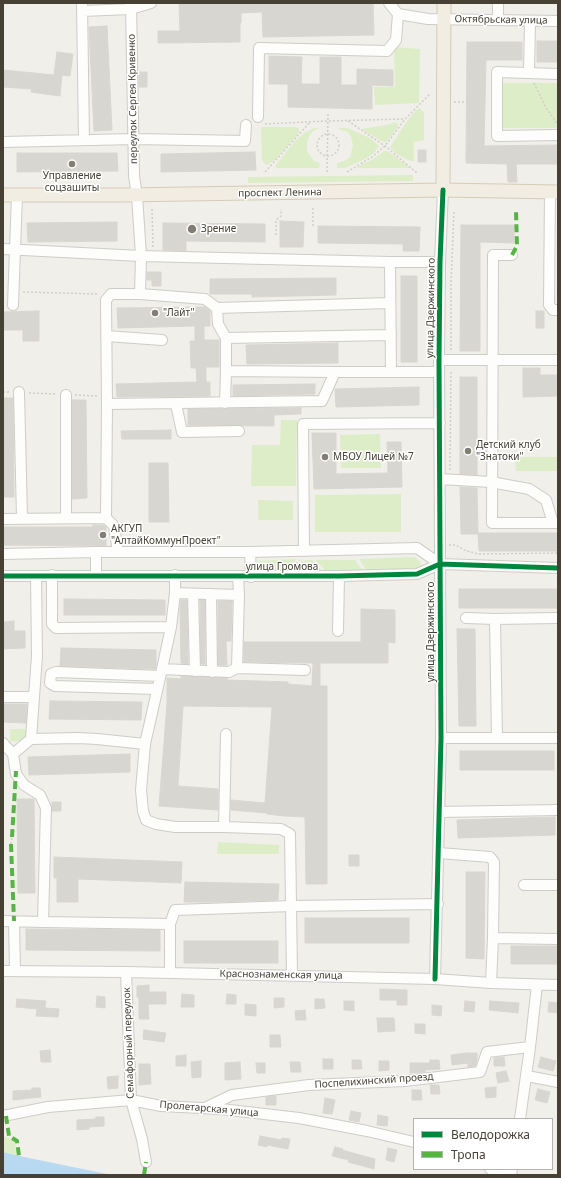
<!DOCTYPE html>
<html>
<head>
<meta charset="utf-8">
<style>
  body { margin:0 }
  #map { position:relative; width:561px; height:1178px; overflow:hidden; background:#f0efea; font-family:"Noto Sans",sans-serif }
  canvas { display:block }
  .frame { position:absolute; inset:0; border:4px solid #474135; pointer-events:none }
  .legend { position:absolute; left:413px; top:1118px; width:140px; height:52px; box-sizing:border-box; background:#fff; border:1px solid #b5b3ae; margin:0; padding:5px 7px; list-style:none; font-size:12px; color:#474135 }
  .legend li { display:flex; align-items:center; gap:8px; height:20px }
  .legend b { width:20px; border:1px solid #b5b3ae }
</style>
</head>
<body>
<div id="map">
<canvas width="561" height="1178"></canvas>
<div class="frame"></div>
<ul class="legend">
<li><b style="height:5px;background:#00873e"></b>Велодорожка</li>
<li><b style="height:5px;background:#57b346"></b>Тропа</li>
</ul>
</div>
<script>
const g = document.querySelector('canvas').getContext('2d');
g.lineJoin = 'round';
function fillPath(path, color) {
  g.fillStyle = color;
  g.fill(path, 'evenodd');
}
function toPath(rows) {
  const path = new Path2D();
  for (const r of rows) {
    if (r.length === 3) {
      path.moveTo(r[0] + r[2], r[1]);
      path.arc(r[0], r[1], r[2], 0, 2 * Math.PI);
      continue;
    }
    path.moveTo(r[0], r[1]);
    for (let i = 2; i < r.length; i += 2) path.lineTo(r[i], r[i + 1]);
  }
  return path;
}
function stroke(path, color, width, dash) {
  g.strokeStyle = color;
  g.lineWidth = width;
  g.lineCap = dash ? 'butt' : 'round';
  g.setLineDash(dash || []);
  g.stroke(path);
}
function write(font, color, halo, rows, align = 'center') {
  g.font = font + ' "Noto Sans",sans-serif';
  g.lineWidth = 3;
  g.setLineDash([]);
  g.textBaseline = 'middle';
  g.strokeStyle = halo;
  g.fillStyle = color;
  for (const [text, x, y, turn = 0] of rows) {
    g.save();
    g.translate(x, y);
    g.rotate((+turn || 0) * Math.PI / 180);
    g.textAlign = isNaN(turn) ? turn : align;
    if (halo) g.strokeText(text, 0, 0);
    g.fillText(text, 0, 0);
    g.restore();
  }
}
const green = toPath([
  [394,47,420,49,419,103,375,105,374,87,395,87],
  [502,83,558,83,558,128,502,128],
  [420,108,424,113,424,140,414,142,414,161,410,161,395,153,390,147,407,121,416,110],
  [395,122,398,124,397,128,386,142,383,142,361,129,387,125],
  [261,127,295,127,299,128,299,133,275,160,266,165,262,160],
  [314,128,319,128,313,131,309,136,307,143,307,151,314,161,320,163,319,168,276,168,275,166,295,141,304,133],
  [339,128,347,128,359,133,370,138,379,146,374,153,365,159,345,168,337,168,337,163,344,161,350,157,353,145,351,137,348,132,338,129],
  [384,151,387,151,411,168,356,168,373,159],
  [413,175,413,181,248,183,248,177],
  [281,420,297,420,296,486,251,486,252,445,280,445],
  [380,434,381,468,341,468,340,435],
  [515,457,558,457,558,471,516,471],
  [401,494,401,532,315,532,315,495],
  [258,500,293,501,293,520,258,520],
  [414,557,420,561,421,566,416,569,366,570,359,559],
  [296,559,288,571,259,572,257,569,256,563,258,561],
  [312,560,323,572,293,572,301,561],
  [315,560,355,560,363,571,327,572],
  [10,729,27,729,27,738,22,742,10,741],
  [218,842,279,845,279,854,217,854],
  [3,1135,15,1141,16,1155,3,1152]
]);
const water = toPath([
  [3,1152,19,1156,112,1175,3,1175]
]);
const building = toPath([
  [179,3,373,3,374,35,263,37,262,12,241,13,241,23,240,23,240,42,158,43,158,31,180,31,179,3],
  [107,26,112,130,94,131,89,27,107,26],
  [537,41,558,41,558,62,537,62,537,41],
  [467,42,522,42,522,60,486,60,484,146,558,145,558,164,516,164,517,182,508,182,507,164,466,163,467,42],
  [57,52,73,54,70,76,62,75,60,96,31,92,32,89,3,87,3,70,54,75,57,52],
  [269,56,302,57,301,84,320,84,320,57,341,57,341,85,357,85,357,69,393,70,393,86,372,85,372,109,288,107,288,84,269,84,269,56],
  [139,72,147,72,147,87,139,87,139,72],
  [418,150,426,150,426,162,418,162,418,150],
  [255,152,256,170,161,172,161,154,255,152],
  [17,153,117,153,118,171,17,172,17,153],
  [280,221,304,222,303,247,280,247,280,221],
  [117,222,117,241,28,242,27,223,117,222],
  [163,223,265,224,265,242,186,241,186,251,163,250,163,223],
  [461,225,514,225,514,243,480,242,480,351,460,351,461,225],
  [318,226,420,227,419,251,403,251,403,244,318,243,318,226],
  [147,272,161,272,161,286,152,286,152,280,147,280,147,272],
  [401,276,417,276,417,362,401,362,401,276],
  [336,278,336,295,252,297,252,294,210,294,210,279,336,278],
  [205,307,210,311,210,326,204,326,204,340,219,340,219,367,206,367,206,382,210,382,210,396,117,397,116,384,197,382,196,368,191,368,190,341,195,341,195,326,118,328,117,308,205,307],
  [39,311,39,341,23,341,23,330,3,330,3,312,39,311],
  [536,311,544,311,544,328,536,328,536,311],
  [338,343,338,363,247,364,246,345,338,343],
  [523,368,540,368,540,375,558,375,558,396,523,397,523,368],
  [460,377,477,377,477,475,460,474,460,377],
  [315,384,315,394,233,396,233,385,315,384],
  [419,387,419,405,336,407,335,389,419,387],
  [3,398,13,398,14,497,3,497,3,398],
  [72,400,86,400,87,498,72,499,72,400],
  [301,408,301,414,274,415,274,426,188,425,188,409,301,408],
  [171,430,171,439,122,439,121,431,171,430],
  [312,433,336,433,336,474,388,473,387,442,401,442,402,487,314,489,312,433],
  [149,463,168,463,169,522,149,522,149,463],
  [460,487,477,488,478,533,558,533,558,551,479,551,478,534,461,534,460,487],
  [93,525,103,525,106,527,106,546,3,545,3,527,93,527,93,525],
  [459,589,558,589,558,608,459,608,459,589],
  [64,599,165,600,165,615,64,615,64,599],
  [181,600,187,600,188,664,181,663,180,609,181,600],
  [200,600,205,600,205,664,201,664,200,600],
  [218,601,232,601,231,641,226,641,227,665,218,665,218,601],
  [361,609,395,610,395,643,388,642,388,663,320,663,320,686,327,686,327,884,306,884,305,817,284,816,267,814,267,813,231,810,231,800,265,803,272,707,183,706,178,786,218,789,218,810,159,806,167,704,167,678,181,679,181,676,227,678,227,680,288,682,288,684,312,686,313,663,244,662,244,642,361,642,361,609],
  [14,621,14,631,25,631,25,648,3,649,3,622,14,621],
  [457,629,475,629,476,726,459,726,457,629],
  [61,648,156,650,156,666,155,669,60,666,61,648],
  [50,701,142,702,141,720,49,719,50,701],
  [3,704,27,704,26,723,3,722,3,704],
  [460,751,554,751,554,770,460,770,460,751],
  [130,754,130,772,29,775,28,757,130,754],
  [17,799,34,799,35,893,18,893,17,799],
  [52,802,61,802,61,811,52,811,52,802],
  [555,817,555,835,458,838,457,820,555,817],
  [349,855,359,855,359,866,349,866,349,855],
  [54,857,182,862,181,883,78,879,78,902,57,902,57,878,54,878,54,857],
  [466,872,485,872,484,959,466,958,466,872],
  [185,882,279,884,278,900,213,902,184,902,185,882],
  [305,918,409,918,409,943,305,943,305,918],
  [26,929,160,930,160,951,26,950,26,929],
  [184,941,278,941,278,963,184,963,184,941],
  [511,946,558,946,558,964,511,964,511,946],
  [149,985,149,992,166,992,166,1004,148,1004,149,1019,139,1019,139,997,137,997,137,986,149,985],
  [380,989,407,990,407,1005,397,1005,397,1000,380,1000,380,989],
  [182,994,194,995,194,1007,181,1007,182,994],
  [227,994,236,995,236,1004,226,1004,227,994],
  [97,996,105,997,105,1008,96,1007,97,996],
  [274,998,284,998,284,1007,274,1008,274,998],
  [17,999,46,1001,45,1008,59,1009,58,1017,36,1016,37,1009,16,1007,17,999],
  [315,999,324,999,325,1008,315,1009,315,999],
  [344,1001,354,1001,354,1011,344,1010,344,1001],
  [465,1001,475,1002,474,1012,464,1011,465,1001],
  [490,1001,519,1003,518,1013,489,1010,490,1001],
  [549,1002,558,1003,558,1013,548,1012,549,1002],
  [245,1004,256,1005,256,1016,245,1015,245,1004],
  [432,1005,442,1006,441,1016,432,1015,432,1005],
  [305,1010,306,1020,296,1020,295,1011,305,1010],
  [377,1018,394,1018,395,1031,378,1032,377,1018],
  [415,1024,425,1024,425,1034,415,1033,415,1024],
  [144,1030,166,1033,164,1042,143,1039,144,1030],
  [270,1035,280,1035,281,1047,270,1047,270,1035],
  [50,1050,51,1062,41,1062,40,1051,50,1050],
  [467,1053,477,1053,477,1060,475,1066,468,1067,468,1063,452,1065,451,1055,467,1053],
  [186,1055,186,1066,176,1066,176,1056,186,1055],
  [504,1057,505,1066,494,1066,494,1058,504,1057],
  [541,1057,556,1061,553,1071,538,1067,541,1057],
  [323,1059,333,1059,333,1069,323,1069,323,1059],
  [352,1060,361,1060,362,1069,352,1069,352,1060],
  [430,1060,439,1060,440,1069,425,1070,425,1072,410,1073,410,1063,430,1063,430,1060],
  [201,1061,201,1077,192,1078,191,1062,201,1061],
  [379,1061,389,1061,389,1070,379,1071,379,1061],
  [240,1062,241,1079,225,1080,225,1063,240,1062],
  [290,1062,300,1062,301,1072,291,1072,290,1062],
  [256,1063,265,1063,265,1073,257,1073,256,1063],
  [139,1064,150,1064,151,1084,139,1085,139,1064],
  [506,1071,509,1081,498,1083,496,1073,506,1071],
  [118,1076,118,1088,108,1089,107,1077,118,1076],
  [430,1085,439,1085,440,1094,431,1094,430,1085],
  [496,1087,496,1097,486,1098,485,1088,496,1087],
  [32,1088,40,1088,41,1097,13,1100,13,1091,32,1090,32,1088],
  [538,1089,550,1092,547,1103,535,1100,538,1089],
  [412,1090,421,1090,422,1100,412,1100,412,1090],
  [276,1096,276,1105,266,1105,266,1097,276,1096],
  [325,1098,335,1100,332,1114,323,1113,325,1098],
  [351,1111,361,1113,359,1122,349,1120,351,1111],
  [378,1115,388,1117,387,1126,377,1125,378,1115],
  [96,1117,104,1117,104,1126,89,1127,89,1129,77,1130,77,1120,96,1119,96,1117],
  [260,1136,281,1140,282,1138,290,1139,288,1149,267,1145,267,1147,258,1145,260,1136],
  [335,1147,343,1149,342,1150,375,1159,374,1169,348,1162,349,1160,332,1156,335,1147],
  [388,1148,397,1150,394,1162,386,1160,388,1148]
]);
const path = toPath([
  [534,83,545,106,558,125],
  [454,102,466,102],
  [348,121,385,146,417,173],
  [265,124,327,121,405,119],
  [328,145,11],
  [265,172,310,122],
  [327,172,328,114],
  [347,172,372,157,385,146,405,119,430,94],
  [313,208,313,227],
  [152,209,153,247],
  [276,235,276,220,281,216,281,209],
  [23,292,99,294],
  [451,350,451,285,454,210],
  [3,392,9,392],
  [29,393,57,394],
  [75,395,97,396],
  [450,470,451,370],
  [449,545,456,545,464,550,478,554,558,553],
  [294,567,299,560],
  [11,844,12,837]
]);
const minor = toPath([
  [82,3,84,140],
  [389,3,398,14,428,19,558,21],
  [82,11,131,9,151,3],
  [498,19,498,3],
  [529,72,530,21],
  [558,74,497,72,497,136,558,135],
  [258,117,259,48,387,51,396,40,398,14],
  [3,142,135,139,245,141,246,125],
  [550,192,549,305,553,310,558,310],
  [3,249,141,256,390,262,440,262],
  [512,255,493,255,492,523,558,523],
  [390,262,391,371],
  [140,294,205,299,217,308,390,303],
  [13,305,17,195],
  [217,308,218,324,226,338],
  [106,336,162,340],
  [439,360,558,360],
  [226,371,226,338,391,335],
  [19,392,22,518],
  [66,395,66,518],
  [225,403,226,371,335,372],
  [107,404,322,401,335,372,439,372],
  [176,404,182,432,239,431],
  [440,479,491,482,529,489,546,500,553,523],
  [106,518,107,404,106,300,111,294,140,294,141,256,137,195,134,176,131,3],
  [3,519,106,518,114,526,118,552],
  [304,551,303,424,440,423],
  [250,552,251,577],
  [3,554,96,552,250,552,417,548,440,564],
  [52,575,52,624,56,628,171,627],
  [96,575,96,552],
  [175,575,175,593,239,595],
  [3,576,339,576,417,574,440,564,558,568],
  [238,576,239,595,237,668,305,670],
  [193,594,195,671],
  [211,594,212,672],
  [466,618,495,619],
  [558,618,495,619,497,738,558,738],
  [338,631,339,576],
  [162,669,171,627,175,593],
  [157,689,55,686,50,683,51,674,56,672,160,676],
  [3,697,34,697,37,656,36,576],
  [226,734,224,827,175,827,156,824,146,820,143,811,141,790,145,744,162,669,229,672,237,668],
  [441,738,497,738],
  [31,739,34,697],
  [3,743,13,754,16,774,24,785,40,795,46,808,43,922,170,924,170,972],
  [13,754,31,739,78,738,97,739,145,744],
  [440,812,558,810],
  [224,827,281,829,290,834,292,975],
  [439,853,490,857,494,862,493,938],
  [524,885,558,885],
  [3,921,43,922],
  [14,921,15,971],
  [170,924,175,910,292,906,438,904],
  [3,971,126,972,435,979,491,983,558,985],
  [126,972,131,1100,142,1139,146,1162],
  [435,979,441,738,439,360,440,262,443,190],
  [491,983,493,938,558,939],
  [527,1076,558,1082],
  [205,1108,232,1095,309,1085,405,1081,480,1072,487,1052,530,1047],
  [3,1116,48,1107,131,1100,161,1106,221,1109,299,1118,367,1131,414,1142],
  [520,1119,530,1047,537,985],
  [490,1169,505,1175],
  [511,1175,512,1169]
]);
const major = toPath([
  [443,190,444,3],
  [3,195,123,195,443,190,558,192]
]);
const quiet = toPath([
  [512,255,517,246,516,211],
  [12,837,16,771],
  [11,844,14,921],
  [6,1116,9,1136,17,1141,19,1156],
  [144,1175,146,1162]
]);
const cycleway = toPath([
  [3,576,339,576,417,574,440,564,558,568],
  [435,979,441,738,439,360,440,262,443,190]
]);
const markers = [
  [72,164,4,"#827e74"],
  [192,229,5,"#827e74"],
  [155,313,4,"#827e74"],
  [468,451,4,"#827e74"],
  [325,457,4,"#827e74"],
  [103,535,4,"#827e74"]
];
const streetNames = [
  ["Октябрьская улица",501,20,1],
  ["переулок Сергея Кривенко",133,99,-91],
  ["проспект Ленина",280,193,-1],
  ["улица Дзержинского",431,308,-89],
  ["улица Громова",282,567],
  ["улица Дзержинского",431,632,-90],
  ["Краснознаменская улица",281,975,1],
  ["Семафорный переулок",129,1043,-92],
  ["Поспелихинский проезд",374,1081,-4],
  ["Пролетарская улица",209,1109,5]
];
const poiNames = [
  ["Управление",72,176,"center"],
  ["соцзашиты",72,188,"center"],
  ["Зрение",201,229],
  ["\"Лайт\"",163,313],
  ["Детский клуб",476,445],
  ["\"Знатоки\"",476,457],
  ["МБОУ Лицей №7",333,457],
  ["АКГУП",111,529],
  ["\"АлтайКоммунПроект\"",111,541]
];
fillPath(green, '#ddedc8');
fillPath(water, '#b7d9f2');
fillPath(building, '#d8d6d0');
stroke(building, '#d9d6cf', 1);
stroke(minor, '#ceccc7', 12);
stroke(major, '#d4ccb6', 15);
stroke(path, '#d1ceca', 1.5, [2, 2]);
stroke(minor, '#fdfdfc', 10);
stroke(major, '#f1ede3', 13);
stroke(quiet, '#57b346', 4, [8, 4]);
stroke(cycleway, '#00873e', 5);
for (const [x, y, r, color] of markers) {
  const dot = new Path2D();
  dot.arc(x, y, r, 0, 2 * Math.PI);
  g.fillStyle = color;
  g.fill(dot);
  stroke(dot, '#fff', 1.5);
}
write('10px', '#474135', '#fff', streetNames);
write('10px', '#474135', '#fff', poiNames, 'left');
</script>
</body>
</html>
